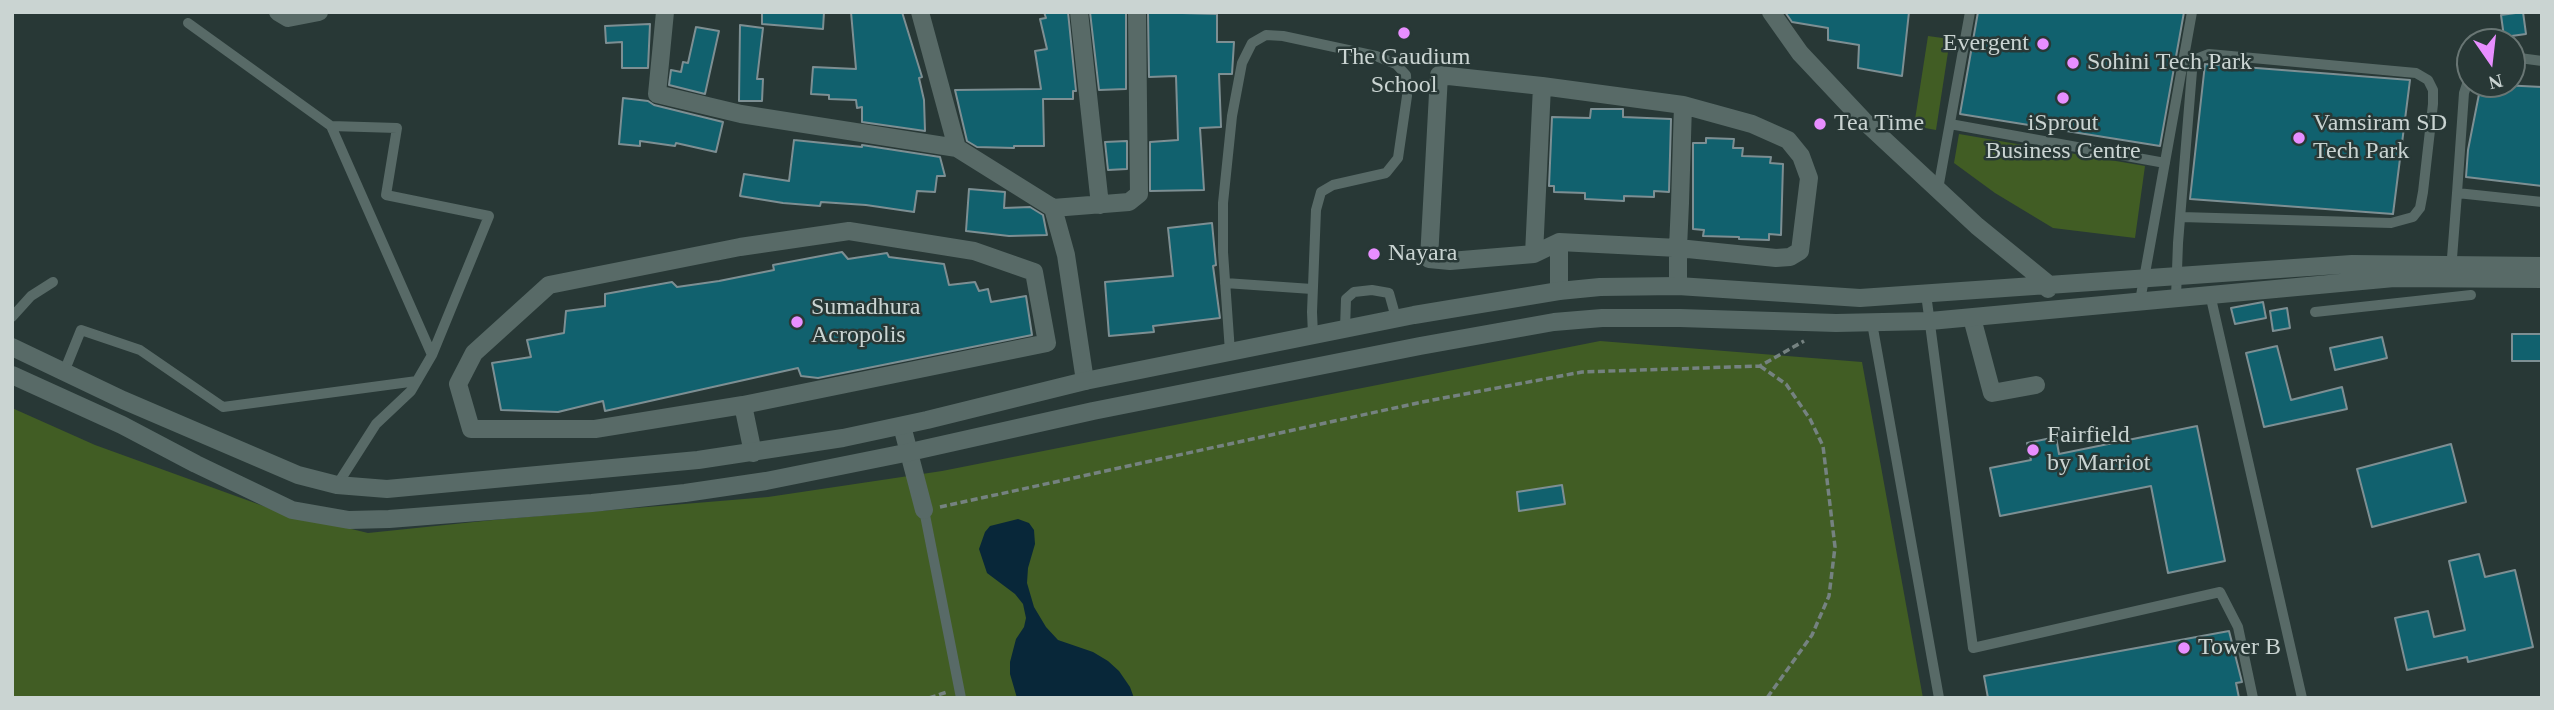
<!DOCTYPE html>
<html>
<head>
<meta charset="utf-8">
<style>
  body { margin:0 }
  #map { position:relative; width:2554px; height:710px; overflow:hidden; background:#283836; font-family:"Times New Roman",serif }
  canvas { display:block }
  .frame { position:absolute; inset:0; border:14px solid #cad4d2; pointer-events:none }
  .north { position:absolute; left:2456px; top:28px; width:70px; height:70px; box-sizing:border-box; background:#283836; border:2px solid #697674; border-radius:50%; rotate:166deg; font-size:19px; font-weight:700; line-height:28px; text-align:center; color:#cad4d2 }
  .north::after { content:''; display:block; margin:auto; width:24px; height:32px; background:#e88eff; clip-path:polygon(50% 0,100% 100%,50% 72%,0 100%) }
</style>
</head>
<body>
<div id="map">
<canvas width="2554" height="710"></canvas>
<div class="frame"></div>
<div class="north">N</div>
</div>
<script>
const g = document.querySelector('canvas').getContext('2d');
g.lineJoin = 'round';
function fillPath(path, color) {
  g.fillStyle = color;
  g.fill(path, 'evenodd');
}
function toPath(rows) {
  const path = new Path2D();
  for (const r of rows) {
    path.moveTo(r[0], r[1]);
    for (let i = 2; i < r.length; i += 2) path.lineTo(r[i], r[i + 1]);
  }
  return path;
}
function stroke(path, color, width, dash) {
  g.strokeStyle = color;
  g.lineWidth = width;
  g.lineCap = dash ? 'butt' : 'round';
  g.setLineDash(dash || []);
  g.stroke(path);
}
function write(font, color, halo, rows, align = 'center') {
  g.font = font + ' "Times New Roman",serif';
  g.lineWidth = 5;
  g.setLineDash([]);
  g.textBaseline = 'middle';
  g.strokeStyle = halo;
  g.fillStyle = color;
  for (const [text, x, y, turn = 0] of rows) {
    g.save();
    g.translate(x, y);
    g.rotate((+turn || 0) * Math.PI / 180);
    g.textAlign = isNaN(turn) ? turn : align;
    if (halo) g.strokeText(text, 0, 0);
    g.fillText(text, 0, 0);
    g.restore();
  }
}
const green = toPath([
  [1928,36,1950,39,1936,130,1914,126],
  [1959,134,2145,166,2135,238,2053,228,1995,193,1954,163],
  [1600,341,1862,362,1923,698,12,698,12,408,95,445,277,511,368,533,503,519,768,497,942,471]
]);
const water = toPath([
  [1018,519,1029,523,1034,530,1035,544,1028,568,1027,583,1034,607,1046,627,1058,640,1093,652,1108,661,1119,671,1130,687,1134,698,1017,698,1010,674,1010,662,1016,639,1024,627,1026,618,1023,604,1015,594,987,573,979,549,985,532,990,526]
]);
const building = toPath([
  [762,12,824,12,823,29,762,24,762,12],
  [851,12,902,12,922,77,919,78,924,100,925,131,862,122,862,107,857,108,856,100,829,99,829,95,811,94,813,67,856,69,851,12],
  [1044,12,1068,12,1076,91,1073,91,1073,99,1043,99,1044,146,1014,146,1014,148,977,147,967,141,955,90,1041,89,1035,51,1047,49,1040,19,1046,18,1044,12],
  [1090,12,1126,12,1126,89,1099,90,1090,12],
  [1148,12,1217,14,1217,42,1234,42,1232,74,1219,74,1221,127,1200,128,1204,190,1150,191,1150,142,1178,140,1176,76,1149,77,1148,12],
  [1785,12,1909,12,1902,76,1858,68,1859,45,1828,40,1828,28,1792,22,1785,12],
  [1978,12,2184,12,2160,146,1960,114,1978,12],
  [2523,12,2526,34,2504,37,2501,15,2523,12],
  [650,24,648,68,622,68,622,42,606,43,605,26,650,24],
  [740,25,763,28,757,79,763,79,762,101,739,101,740,25],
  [696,27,719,31,705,94,669,85,671,70,681,72,683,62,688,63,696,27],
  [2205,64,2410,80,2393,214,2190,199,2205,64],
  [2481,84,2542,87,2542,186,2466,177,2468,150,2481,84],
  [623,98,648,101,654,105,723,122,716,152,676,143,675,146,640,141,640,146,619,144,623,98],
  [1591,109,1623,109,1623,117,1671,119,1669,192,1654,191,1654,197,1624,196,1624,201,1585,199,1585,193,1554,192,1554,186,1549,186,1552,117,1590,118,1591,109],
  [1706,138,1734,139,1733,148,1743,148,1742,156,1771,157,1770,163,1783,164,1781,235,1769,234,1769,240,1739,239,1739,237,1703,236,1704,230,1693,229,1693,143,1706,143,1706,138],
  [794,140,862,147,862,145,940,157,945,176,937,176,935,192,917,191,914,212,866,205,821,202,820,206,783,203,740,196,744,174,789,181,794,140],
  [1127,141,1127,169,1108,170,1105,142,1127,141],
  [969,189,1005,192,1004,208,1030,207,1043,215,1047,235,1009,236,966,231,969,189],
  [1212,223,1216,265,1213,266,1220,318,1153,326,1154,332,1109,336,1105,282,1173,276,1168,228,1212,223],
  [842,252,848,259,887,253,889,257,944,264,949,285,975,282,979,291,988,289,991,302,1026,296,1032,335,818,378,801,376,798,368,605,411,603,401,558,412,501,410,492,363,531,357,527,340,564,333,566,311,605,306,605,294,672,282,677,287,719,281,774,270,773,265,842,252],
  [2263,302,2266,318,2235,324,2231,308,2263,302],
  [2287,308,2290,328,2273,331,2270,311,2287,308],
  [2512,334,2542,334,2542,361,2512,361,2512,334],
  [2382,337,2387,358,2335,370,2330,348,2382,337],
  [2277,346,2291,400,2342,387,2347,409,2264,427,2246,353,2277,346],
  [2197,426,2225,561,2168,573,2151,486,2000,516,1990,468,2031,460,2027,443,2056,437,2059,454,2197,426],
  [2451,444,2466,502,2372,527,2357,469,2451,444],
  [1562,485,1565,504,1519,511,1517,492,1562,485],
  [2479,554,2485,577,2515,570,2533,647,2468,662,2467,657,2407,670,2395,618,2428,611,2434,637,2465,630,2449,561,2479,554],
  [2229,631,2242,682,2236,683,2239,698,1988,698,1984,676,2229,631]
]);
const path = toPath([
  [1760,366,1786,384,1810,419,1823,446,1835,547,1829,596,1812,635,1767,698],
  [940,507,1422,402,1582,372,1760,366,1804,341],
  [929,698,947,692]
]);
const service = toPath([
  [188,23,331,126,432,355,411,391,376,424,337,485],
  [2512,57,2542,61],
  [2470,75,2464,93,2457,193,2542,202],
  [1950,124,2165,163],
  [331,126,397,128,386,195,489,216,432,355],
  [1938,189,1970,12],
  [2451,271,2457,193],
  [1225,283,1312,289],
  [1926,294,1973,648,2220,592,2238,627,2253,698],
  [2210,294,2302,698],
  [2176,297,2178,243,2192,71,2196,59,2209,54,2416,73,2428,80,2433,90,2433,104,2423,192,2420,208,2413,217,2391,223,2181,217],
  [2140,301,2192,12],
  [2315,312,2471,295],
  [12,317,31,296,53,282],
  [1872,323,1939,698],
  [1345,329,1346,299,1354,292,1372,290,1389,293,1396,318],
  [1230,352,1223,252,1223,203,1232,116,1242,63,1252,43,1266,35,1283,36,1376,56,1396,64,1406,75,1407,96,1398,158,1386,173,1333,185,1321,192,1316,210,1312,312,1313,335],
  [64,372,81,330,140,350,223,407,417,381],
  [924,510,961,698]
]);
const minor = toPath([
  [278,12,288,18,319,12],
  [665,12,657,94,741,114,957,148,1053,208,1066,255,1085,381],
  [920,12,957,148],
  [1079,12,1100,205],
  [1053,208,1129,202,1139,194,1137,12],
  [849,231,974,251,1034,272,1047,343,743,405,595,429,471,429,458,384,474,353,549,285,740,247,849,231],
  [1534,254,1450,261,1429,259,1439,75,1542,86],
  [1678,286,1678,248,1680,203,1683,105,1542,86,1534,254,1559,242,1678,248,1776,258,1790,257,1800,251,1809,178,1801,156,1788,140,1752,124,1683,105],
  [1559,291,1559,242],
  [1972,318,1992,393,2036,385],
  [743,405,753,453],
  [902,426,924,510]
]);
const secondary = toPath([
  [1771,12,1800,53,1863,120,1977,226,2042,279,2048,284,2048,289],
  [12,347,123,400,298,475,337,485,387,489,698,460,843,438,927,420,1085,381,1414,315,1559,291,1600,287,1678,286,1860,298,2352,264,2542,266],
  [12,375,122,425,196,464,292,510,349,520,389,519,592,503,685,493,766,481,910,452,1093,411,1420,346,1554,322,1602,318,1680,318,1836,323,1930,321,2394,278,2542,279]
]);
const markers = [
  [1404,33,7,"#e88eff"],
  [2043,44,7,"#e88eff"],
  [2073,63,7,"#e88eff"],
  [2063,98,7,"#e88eff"],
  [1820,124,7,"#e88eff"],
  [2299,138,7,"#e88eff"],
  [1374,254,7,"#e88eff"],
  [797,322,7,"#e88eff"],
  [2033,450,7,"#e88eff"],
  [2184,648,7,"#e88eff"]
];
const poiNames = [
  ["Evergent",2029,44,"right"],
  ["The Gaudium",1404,58,"center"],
  ["School",1404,86,"center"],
  ["Sohini Tech Park",2087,63],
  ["Tea Time",1834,124],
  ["iSprout",2063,124,"center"],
  ["Business Centre",2063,152,"center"],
  ["Vamsiram SD",2313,124],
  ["Tech Park",2313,152],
  ["Nayara",1388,254],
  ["Sumadhura",811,308],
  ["Acropolis",811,336],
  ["Fairfield",2047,436],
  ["by Marriot",2047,464],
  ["Tower B",2198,648]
];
fillPath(green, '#415d24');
fillPath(water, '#082739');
fillPath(building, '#11616e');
stroke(building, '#7d8f93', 2);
stroke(path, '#758280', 3.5, [7, 3.5]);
stroke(service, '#586a67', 10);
stroke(minor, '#586a67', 18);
stroke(secondary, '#586a67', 18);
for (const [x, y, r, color] of markers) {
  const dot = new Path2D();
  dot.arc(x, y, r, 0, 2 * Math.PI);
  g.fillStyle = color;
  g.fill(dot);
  stroke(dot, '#283836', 2.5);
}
write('24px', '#cad4d2', '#283836', poiNames, 'left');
</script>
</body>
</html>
